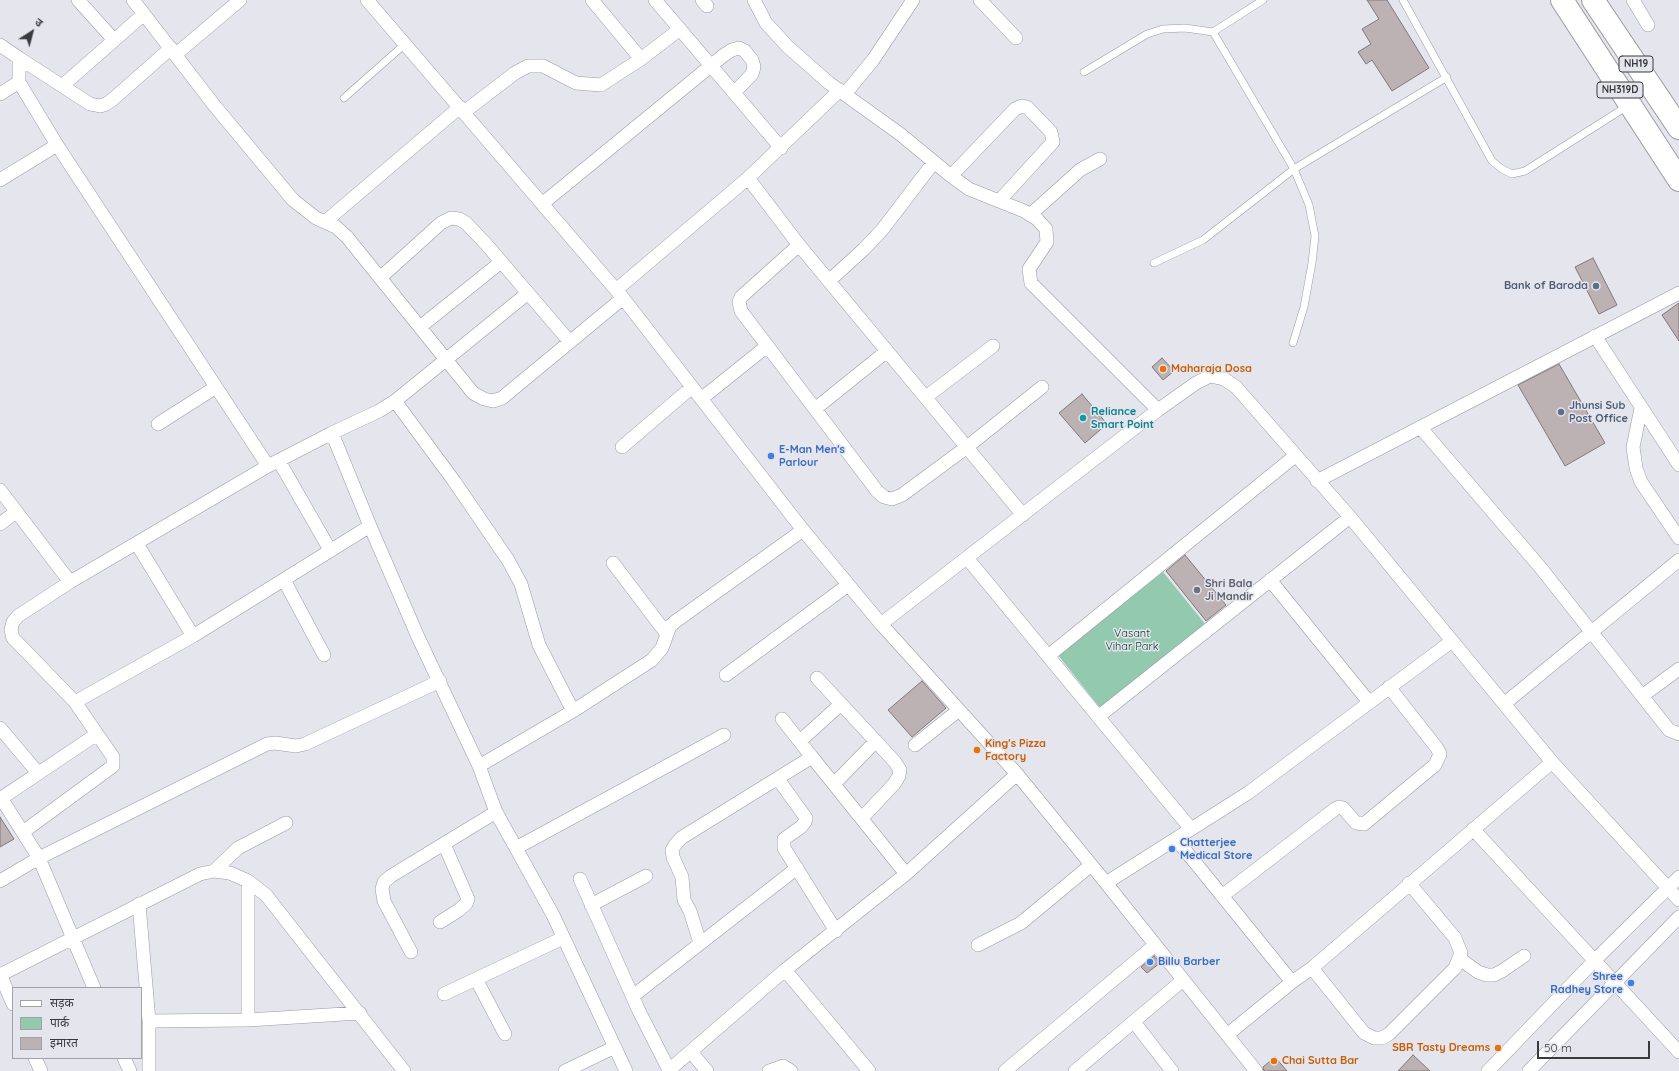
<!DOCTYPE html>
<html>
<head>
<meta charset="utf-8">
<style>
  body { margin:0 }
  #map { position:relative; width:1679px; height:1071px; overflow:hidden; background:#e5e5ee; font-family:Quicksand,"Noto Sans Devanagari",sans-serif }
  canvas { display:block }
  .legend { position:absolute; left:12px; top:987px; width:130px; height:72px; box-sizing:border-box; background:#e5e5ee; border:1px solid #a1a1a7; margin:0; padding:5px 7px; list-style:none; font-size:12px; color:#3a3a3d }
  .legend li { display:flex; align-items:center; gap:8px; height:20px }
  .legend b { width:20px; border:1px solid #a1a1a7 }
  .north { position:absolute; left:12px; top:12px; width:40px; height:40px; -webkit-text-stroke:3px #e5e5ee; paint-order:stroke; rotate:36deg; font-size:11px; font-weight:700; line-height:16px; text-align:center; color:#3a3a3d }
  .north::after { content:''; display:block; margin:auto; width:14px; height:18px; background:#3a3a3d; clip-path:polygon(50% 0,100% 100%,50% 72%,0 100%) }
  .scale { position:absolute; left:1537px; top:1041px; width:113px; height:18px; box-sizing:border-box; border:2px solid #3a3a3d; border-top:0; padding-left:5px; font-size:12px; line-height:14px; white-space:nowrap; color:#3a3a3d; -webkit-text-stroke:3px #e5e5ee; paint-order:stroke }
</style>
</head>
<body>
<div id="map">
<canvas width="1679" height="1071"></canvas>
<ul class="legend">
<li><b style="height:5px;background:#fff"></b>सड़क</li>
<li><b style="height:11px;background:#93c9af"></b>पार्क</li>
<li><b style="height:11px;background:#bcb2b4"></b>इमारत</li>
</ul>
<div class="north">उ</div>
<div class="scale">50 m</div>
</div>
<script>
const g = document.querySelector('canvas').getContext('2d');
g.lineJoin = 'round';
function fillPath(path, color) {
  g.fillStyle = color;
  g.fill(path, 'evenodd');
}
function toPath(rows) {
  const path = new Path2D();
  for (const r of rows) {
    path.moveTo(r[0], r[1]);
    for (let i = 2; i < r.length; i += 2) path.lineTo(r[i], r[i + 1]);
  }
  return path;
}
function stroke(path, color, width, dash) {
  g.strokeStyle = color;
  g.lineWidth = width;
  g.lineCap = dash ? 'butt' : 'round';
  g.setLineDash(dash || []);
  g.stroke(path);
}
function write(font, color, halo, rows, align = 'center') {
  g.font = font + ' Quicksand,sans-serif';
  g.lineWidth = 3;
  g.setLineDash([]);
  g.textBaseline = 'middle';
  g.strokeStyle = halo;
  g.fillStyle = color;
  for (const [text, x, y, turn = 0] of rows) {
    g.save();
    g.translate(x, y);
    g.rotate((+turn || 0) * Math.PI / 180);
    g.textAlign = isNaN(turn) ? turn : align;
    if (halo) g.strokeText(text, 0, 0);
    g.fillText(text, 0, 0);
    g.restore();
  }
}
const green = toPath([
  [1163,572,1206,625,1101,709,1058,655]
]);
const building = toPath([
  [1367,0,1387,0,1429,68,1392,91,1372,60,1366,64,1358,52,1371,44,1362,29,1379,19,1367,0],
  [1593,258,1617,305,1599,314,1575,267,1593,258],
  [1679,303,1679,341,1662,315,1679,303],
  [1162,358,1174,371,1163,380,1152,367,1162,358],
  [1559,364,1605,443,1565,466,1518,385,1559,364],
  [1082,394,1107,424,1085,443,1059,413,1082,394],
  [1185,555,1226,605,1206,621,1166,571,1185,555],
  [922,681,946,708,912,737,888,710,922,681],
  [0,817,14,839,0,847,0,817],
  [1154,956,1160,963,1147,973,1141,967,1154,956],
  [1413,1055,1430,1071,1398,1071,1413,1055],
  [1275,1057,1287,1071,1264,1071,1263,1067,1275,1057]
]);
const lane = toPath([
  [1263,0,1213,32,1294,169,1447,77],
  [1403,0,1492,161,1502,169,1512,174,1525,171,1629,105],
  [1084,72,1147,34,1163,29,1185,28,1213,32],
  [344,98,405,44],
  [1154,263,1203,240,1294,169,1309,205,1315,236,1312,263,1304,307,1293,343]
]);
const street = toPath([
  [78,0,114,40],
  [133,0,214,105,293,200,316,218,336,227,347,237,473,393,484,399,493,401,502,398,623,298],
  [367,0,623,298,803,530,881,624,1017,774,1106,883,1256,1071],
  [592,0,641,59],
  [655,0,781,148],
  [702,0,707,6],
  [754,0,766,23,788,47,829,83,900,134,951,176,969,189,1024,211,1037,219,1046,229,1047,242,1029,269,1031,283,1158,410],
  [980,0,1016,38],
  [1633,0,1648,25],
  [0,45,19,58,19,82],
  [175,55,240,0],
  [19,58,90,104,100,106,106,104,112,100,171,48],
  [62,86,144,14],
  [0,94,19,82,57,145,268,466],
  [845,94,873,60,913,0],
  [464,112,515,73,528,66,543,66,576,83,601,85,641,59,680,29],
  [951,176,1015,109,1022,106,1027,107,1051,132,1053,142,999,201],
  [748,178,799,245,1023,515],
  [0,180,57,145],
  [542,204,724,55,732,50,739,48,745,51,752,60,754,67,752,74,734,93],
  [1030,215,1080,170,1100,159],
  [326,221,460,107],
  [799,245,741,297,739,302,741,311,877,491,884,497,892,499,902,495,967,447,1042,387],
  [380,278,441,223,451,218,459,219,466,223,486,244,570,342],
  [830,280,864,249,882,230,934,162],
  [616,290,748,178,840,90],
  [420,327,501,262],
  [1595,336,1679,465],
  [926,397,993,346],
  [701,399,767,346],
  [395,401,454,481,508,560,521,584,539,645,573,711],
  [1641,408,1633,447,1636,468,1641,482,1679,538],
  [815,409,887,351],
  [158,424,216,387],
  [1420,427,1540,567,1669,730,1679,734],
  [332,433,379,411,395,401,528,293],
  [622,447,692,387],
  [279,461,330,550],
  [1317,481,1679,293],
  [0,490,70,582],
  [0,524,16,512],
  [137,544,193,636],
  [967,558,1191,829],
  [613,563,666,633],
  [284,580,324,655],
  [1270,580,1369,702],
  [881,624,1158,410,1196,383,1210,376,1224,379,1236,387,1350,517,1552,762,1679,900],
  [1048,656,1295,456],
  [726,675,848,585],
  [817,678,895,762,900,770,899,776,894,784,862,818],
  [1642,696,1679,669],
  [75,702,193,636,370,526],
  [1504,704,1679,560],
  [1098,717,1350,517],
  [782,719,812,757],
  [0,728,38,773],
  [800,741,841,704],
  [915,745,959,710],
  [479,766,573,711,652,660,662,648,670,626,676,621,803,530],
  [778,779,806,818,805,822,801,827,784,839,784,848,836,931],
  [834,784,876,741],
  [0,799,97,734,75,702,13,638,11,630,13,622,18,616,70,582,268,466,332,433,370,526,418,637,479,766,496,812,553,915,626,1071],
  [1473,829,1679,1052],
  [23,832,113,766,113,757,97,734],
  [1176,839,1292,982],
  [516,848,724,735],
  [214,871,238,848,286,823],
  [580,879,639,1011,669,1070],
  [0,881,39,858,1,798],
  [1106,883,1248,793,1452,641],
  [1222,896,1335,809,1339,807,1343,808,1356,823,1364,824,1435,765,1440,754,1437,748,1389,687],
  [139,904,149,1021,248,1020,360,1013],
  [591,905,646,876],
  [440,922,459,910,466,904,468,899,444,844],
  [700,943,690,911,684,900,682,877,673,857,672,850,675,845,681,838,812,757,906,874],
  [978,945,1021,923,1091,865],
  [411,952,384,901,382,889,384,882,391,876,496,812],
  [1460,959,1478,972,1487,975,1494,975,1502,971,1524,956],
  [1312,968,1364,1033,1374,1038,1382,1038,1389,1034,1455,968,1461,953,1455,938,1409,883],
  [785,970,869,1071],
  [0,974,13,1004],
  [0,975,200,874,214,871,230,873,248,881,266,895,404,1071],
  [476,979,505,1034],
  [94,988,39,858,267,744,275,743,296,746,305,744,440,681],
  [444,994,563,938],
  [633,996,797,868],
  [248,1020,248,881],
  [149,1021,149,1071],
  [1134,1022,1172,1071],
  [1227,1035,1292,982,1312,968,1552,762],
  [691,1052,707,1071],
  [35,1058,41,1071],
  [124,1058,130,1071],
  [565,1071,615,1047],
  [668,1071,785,970,906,874,1017,774],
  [769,1071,783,1066,791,1071],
  [1005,1071,1155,945],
  [1075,1071,1183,980],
  [1488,1071,1595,960,1679,877],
  [1529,1071,1679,917]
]);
const highway = toPath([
  [1562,0,1679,180],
  [1593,0,1679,128]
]);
const markers = [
  [1596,286,4,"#5c6f8a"],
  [1163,369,4,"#e8710a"],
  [1561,412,4,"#5c6f8a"],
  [1083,418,4,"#0f9aa8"],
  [771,456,4,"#3f7fe0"],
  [1197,590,4,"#6b7280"],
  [977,750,4,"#e8710a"],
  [1172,849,4,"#3f7fe0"],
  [1150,962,4,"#3f7fe0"],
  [1631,983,4,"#3f7fe0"],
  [1498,1048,4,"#e8710a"],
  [1274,1061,4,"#e8710a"]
];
const shields = [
  [1636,64,34],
  [1620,90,46]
];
const shieldNames = [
  ["NH19",1636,64],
  ["NH319D",1620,90]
];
const serviceNames = [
  ["Bank of Baroda",1588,286],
  ["Jhunsi Sub",1569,406,"left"],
  ["Post Office",1569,419,"left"]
];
const foodNames = [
  ["Maharaja Dosa",1171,369],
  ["King's Pizza",985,744],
  ["Factory",985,757],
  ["SBR Tasty Dreams",1490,1048,"right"],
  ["Chai Sutta Bar",1282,1061]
];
const cultureNames = [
  ["Reliance",1091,412],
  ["Smart Point",1091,425]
];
const shopNames = [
  ["E-Man Men's",779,450],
  ["Parlour",779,463],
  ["Chatterjee",1180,843],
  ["Medical Store",1180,856],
  ["Billu Barber",1158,962],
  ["Shree",1623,977,"right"],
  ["Radhey Store",1623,990,"right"]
];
const worshipNames = [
  ["Shri Bala",1205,584],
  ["Ji Mandir",1205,597]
];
const parkNames = [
  ["Vasant",1132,634],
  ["Vihar Park",1132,647]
];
fillPath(green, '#93c9af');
fillPath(building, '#bcb2b4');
stroke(building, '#82787b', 1);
stroke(lane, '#9a9aa3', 8);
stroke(street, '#9a9aa3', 14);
stroke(highway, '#9a9aa3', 24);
stroke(lane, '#fff', 7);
stroke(street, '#fff', 13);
stroke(highway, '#fff', 22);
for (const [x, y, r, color] of markers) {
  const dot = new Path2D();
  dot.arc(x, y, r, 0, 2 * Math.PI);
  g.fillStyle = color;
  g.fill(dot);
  stroke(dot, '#e5e5ee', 1.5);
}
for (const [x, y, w] of shields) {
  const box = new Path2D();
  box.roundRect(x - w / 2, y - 8, w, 16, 3);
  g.fillStyle = '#e5e5ee';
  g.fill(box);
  stroke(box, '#3a3a3d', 1);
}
write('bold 10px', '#3a3a3d', null, shieldNames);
write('bold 11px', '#4e5e75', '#e5e5ee', serviceNames, 'right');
write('bold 11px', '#c56008', '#e5e5ee', foodNames, 'left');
write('bold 11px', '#0d838f', '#e5e5ee', cultureNames, 'left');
write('bold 11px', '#366cbe', '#e5e5ee', shopNames, 'left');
write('bold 11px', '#5b616d', '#e5e5ee', worshipNames, 'left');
write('11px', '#033a26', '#e5e5ee', parkNames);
</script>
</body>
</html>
